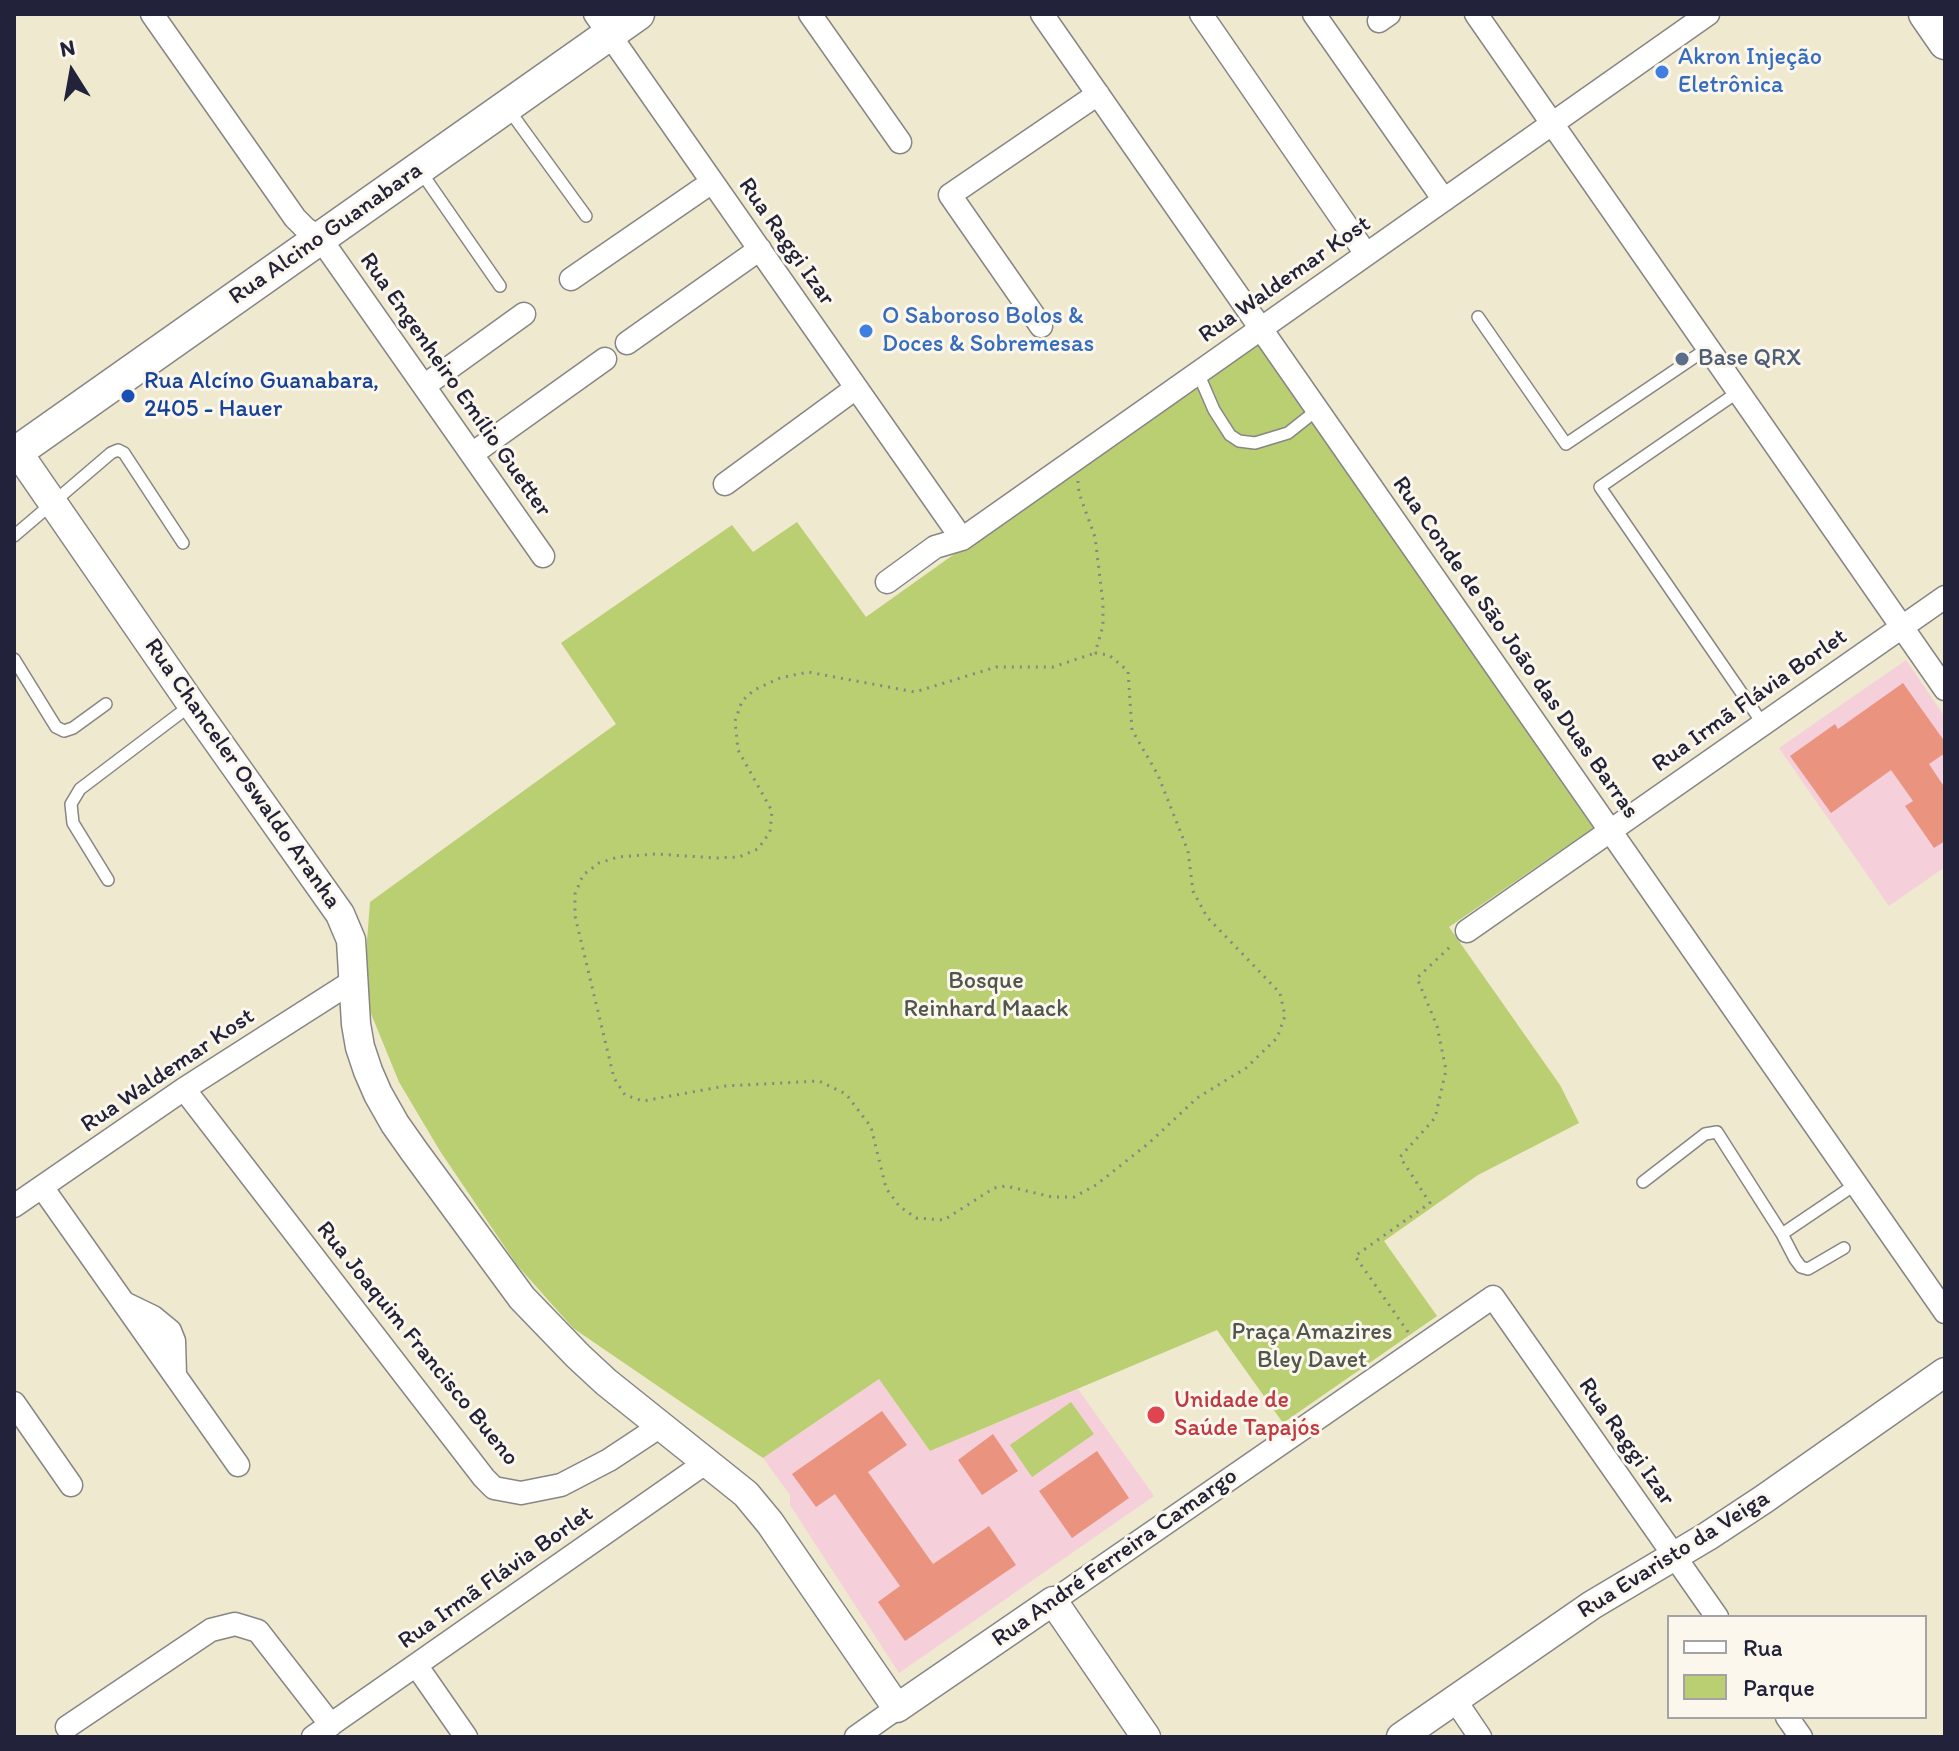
<!DOCTYPE html>
<html>
<head>
<meta charset="utf-8">
<style>
  body { margin:0 }
  #map { position:relative; width:1959px; height:1751px; overflow:hidden; background:#efe9cf; font-family:Itim,sans-serif }
  canvas { display:block }
  .frame { position:absolute; inset:0; border:16px solid #22223b; pointer-events:none }
  .legend { position:absolute; left:1667px; top:1615px; width:260px; height:104px; box-sizing:border-box; background:#fbf7ec; border:2px solid #a4a2a5; margin:0; padding:10px 14px; list-style:none; font-size:24px; color:#22223b }
  .legend li { display:flex; align-items:center; gap:16px; height:40px }
  .legend b { width:40px; border:2px solid #a4a2a5 }
  .north { position:absolute; left:32px; top:32px; width:80px; height:80px; -webkit-text-stroke:6px #fbf7ec; paint-order:stroke; rotate:349deg; font-size:22px; font-weight:700; line-height:32px; text-align:center; color:#22223b }
  .north::after { content:''; display:block; margin:auto; width:28px; height:36px; background:#22223b; clip-path:polygon(50% 0,100% 100%,50% 72%,0 100%) }
</style>
</head>
<body>
<div id="map">
<canvas width="1959" height="1751"></canvas>
<div class="frame"></div>
<ul class="legend">
<li><b style="height:10px;background:#fff"></b>Rua</li>
<li><b style="height:22px;background:#bace72"></b>Parque</li>
</ul>
<div class="north">N</div>
</div>
<script>
const g = document.querySelector('canvas').getContext('2d');
g.lineJoin = 'round';
function fillPath(path, color) {
  g.fillStyle = color;
  g.fill(path, 'evenodd');
}
function toPath(rows) {
  const path = new Path2D();
  for (const r of rows) {
    path.moveTo(r[0], r[1]);
    for (let i = 2; i < r.length; i += 2) path.lineTo(r[i], r[i + 1]);
  }
  return path;
}
function stroke(path, color, width, dash) {
  g.strokeStyle = color;
  g.lineWidth = width;
  g.lineCap = dash ? 'butt' : 'round';
  g.setLineDash(dash || []);
  g.stroke(path);
}
function write(font, color, halo, rows, align = 'center') {
  g.font = font + ' Itim,sans-serif';
  g.lineWidth = 6;
  g.setLineDash([]);
  g.textBaseline = 'middle';
  g.strokeStyle = halo;
  g.fillStyle = color;
  for (const [text, x, y, turn = 0] of rows) {
    g.save();
    g.translate(x, y);
    g.rotate((+turn || 0) * Math.PI / 180);
    g.textAlign = isNaN(turn) ? turn : align;
    if (halo) g.strokeText(text, 0, 0);
    g.fillText(text, 0, 0);
    g.restore();
  }
}
const built = toPath([
  [1906,660,1945,717,1945,867,1889,906,1779,748],
  [879,1379,930,1451,1078,1389,1154,1496,899,1673,790,1505,790,1495,763,1458]
]);
const green = toPath([
  [1256,339,1593,828,1449,927,1560,1085,1579,1123,1478,1175,1384,1241,1437,1316,1283,1423,1217,1330,930,1451,879,1379,763,1458,573,1328,517,1265,440,1151,399,1082,363,994,370,902,616,724,561,643,732,525,753,552,797,522,866,617],
  [1071,1402,1094,1434,1032,1477,1010,1445]
]);
const building = toPath([
  [1903,683,1945,742,1945,753,1929,764,1945,788,1945,841,1934,848,1905,806,1913,801,1891,770,1831,813,1790,756,1835,724,1838,729],
  [882,1411,907,1445,868,1472,933,1564,989,1526,1016,1565,905,1641,878,1602,900,1586,835,1494,816,1507,792,1474],
  [993,1434,1018,1471,982,1495,958,1460],
  [1097,1451,1129,1498,1072,1538,1039,1491]
]);
const path = toPath([
  [1078,481,1079,493,1095,537,1103,603,1103,626,1095,653],
  [1095,653,1109,655,1128,671,1132,730,1158,775,1188,851,1193,891,1207,917,1280,993,1285,1016,1277,1038,1246,1068,1197,1098,1149,1143,1096,1185,1074,1197,1052,1197,1006,1186,994,1188,944,1220,916,1218,899,1206,886,1188,871,1127,846,1094,819,1081,725,1086,643,1101,625,1095,614,1078,575,916,575,894,583,875,599,863,618,857,656,854,716,858,739,857,758,849,770,832,772,811,738,750,735,721,742,701,754,690,780,678,808,672,915,692,996,667,1053,667,1095,653],
  [1408,1332,1355,1256,1430,1203,1400,1157,1435,1118,1446,1070,1437,1026,1417,978,1453,944]
]);
const service = toPath([
  [509,110,586,216],
  [421,172,500,286],
  [1478,317,1566,444,1708,348],
  [1198,373,1214,410,1230,435,1239,441,1255,443,1288,433,1317,410],
  [1738,392,1600,487,1763,724],
  [14,536,111,453,118,450,124,453,183,543],
  [14,659,56,727,64,731,73,728,106,704],
  [108,880,73,823,71,804,80,789,191,705],
  [1643,1182,1705,1134,1717,1132,1782,1234,1856,1184],
  [1782,1234,1795,1259,1801,1267,1808,1269,1844,1248]
]);
const minor = toPath([
  [152,14,295,218,306,229,320,238,543,556],
  [595,14,962,539],
  [810,14,900,142],
  [1042,14,1945,1312],
  [1201,14,1366,254],
  [1314,14,1444,200],
  [1476,14,1945,689],
  [1379,21,1389,14],
  [571,279,712,182],
  [1041,326,950,195,1098,94],
  [627,343,760,249],
  [424,386,524,314],
  [472,454,605,359],
  [725,484,856,388],
  [887,582,935,547,962,539,1708,14],
  [1467,931,1945,597],
  [184,1089,484,1478,494,1488,521,1493,561,1485,609,1460,662,1425],
  [42,1187,238,1465],
  [14,1206,184,1089,353,981],
  [124,1303,153,1317,170,1331,174,1341,175,1375],
  [14,1403,71,1485],
  [1053,1601,1493,1297,1717,1617],
  [416,1665,466,1737],
  [1455,1700,1480,1737],
  [1787,1717,1801,1737],
  [67,1727,211,1630,235,1624,258,1631,331,1725],
  [313,1737,708,1461],
  [856,1737,897,1708]
]);
const tertiary = toPath([
  [17,451,192,705,340,914,351,940,356,1024,360,1047,368,1071,378,1094,395,1124,414,1151,522,1298,578,1356,606,1382,746,1494,770,1523,897,1708,1053,1601,1146,1737],
  [1401,1737,1592,1605,1708,1536,1764,1499,1945,1372]
]);
const secondary = toPath([
  [1925,14,1945,43],
  [14,454,638,14]
]);
const markers = [
  [1662,72,8,"#3f7fe0"],
  [866,331,8,"#3f7fe0"],
  [1682,359,8,"#5c6f8a"],
  [128,396,8,"#1a4fb4"],
  [1156,1415,10,"#e0444e"]
];
const shopNames = [
  ["Akron Injeção",1678,58],
  ["Eletrônica",1678,86],
  ["O Saboroso Bolos &",882,317],
  ["Doces & Sobremesas",882,345]
];
const streetNames = [
  ["Rua Alcino Guanabara",326,234,-35],
  ["Rua Raggi Izar",786,242,55],
  ["Rua Waldemar Kost",1285,280,-35],
  ["Rua Engenheiro Emílio Guetter",455,385,55],
  ["Rua Conde de São João das Duas Barras",1515,648,55],
  ["Rua Irmã Flávia Borlet",1750,701,-35],
  ["Rua Chanceler Oswaldo Aranha",242,774,55],
  ["Rua Waldemar Kost",168,1071,-34],
  ["Rua Joaquim Francisco Bueno",417,1344,51],
  ["Rua Raggi Izar",1626,1442,55],
  ["Rua Evaristo da Veiga",1674,1555,-32],
  ["Rua André Ferreira Camargo",1115,1558,-35],
  ["Rua Irmã Flávia Borlet",496,1578,-35]
];
const serviceNames = [
  ["Base QRX",1698,359]
];
const transitNames = [
  ["Rua Alcíno Guanabara,",144,382],
  ["2405 - Hauer",144,410]
];
const parkNames = [
  ["Bosque",986,982],
  ["Reinhard Maack",986,1010],
  ["Praça Amazires",1312,1333],
  ["Bley Davet",1312,1361]
];
const healthNames = [
  ["Unidade de",1174,1401],
  ["Saúde Tapajós",1174,1429]
];
fillPath(built, '#f5cfda');
fillPath(green, '#bace72');
fillPath(building, '#ea937f');
stroke(service, '#888685', 14);
stroke(minor, '#888685', 25);
stroke(tertiary, '#888685', 31);
stroke(secondary, '#888685', 35);
stroke(path, '#888685', 3, [2, 6]);
stroke(service, '#fff', 11);
stroke(minor, '#fff', 22);
stroke(tertiary, '#fff', 28);
stroke(secondary, '#fff', 32);
for (const [x, y, r, color] of markers) {
  const dot = new Path2D();
  dot.arc(x, y, r, 0, 2 * Math.PI);
  g.fillStyle = color;
  g.fill(dot);
  stroke(dot, '#fbf7ec', 3);
}
write('24px', '#366cbe', '#fbf7ec', shopNames, 'left');
write('24px', '#22223b', '#fbf7ec', streetNames);
write('24px', '#4e5e75', '#fbf7ec', serviceNames, 'left');
write('24px', '#164399', '#fbf7ec', transitNames, 'left');
write('24px', '#50564c', '#fbf7ec', parkNames);
write('24px', '#be3a42', '#fbf7ec', healthNames, 'left');
</script>
</body>
</html>
